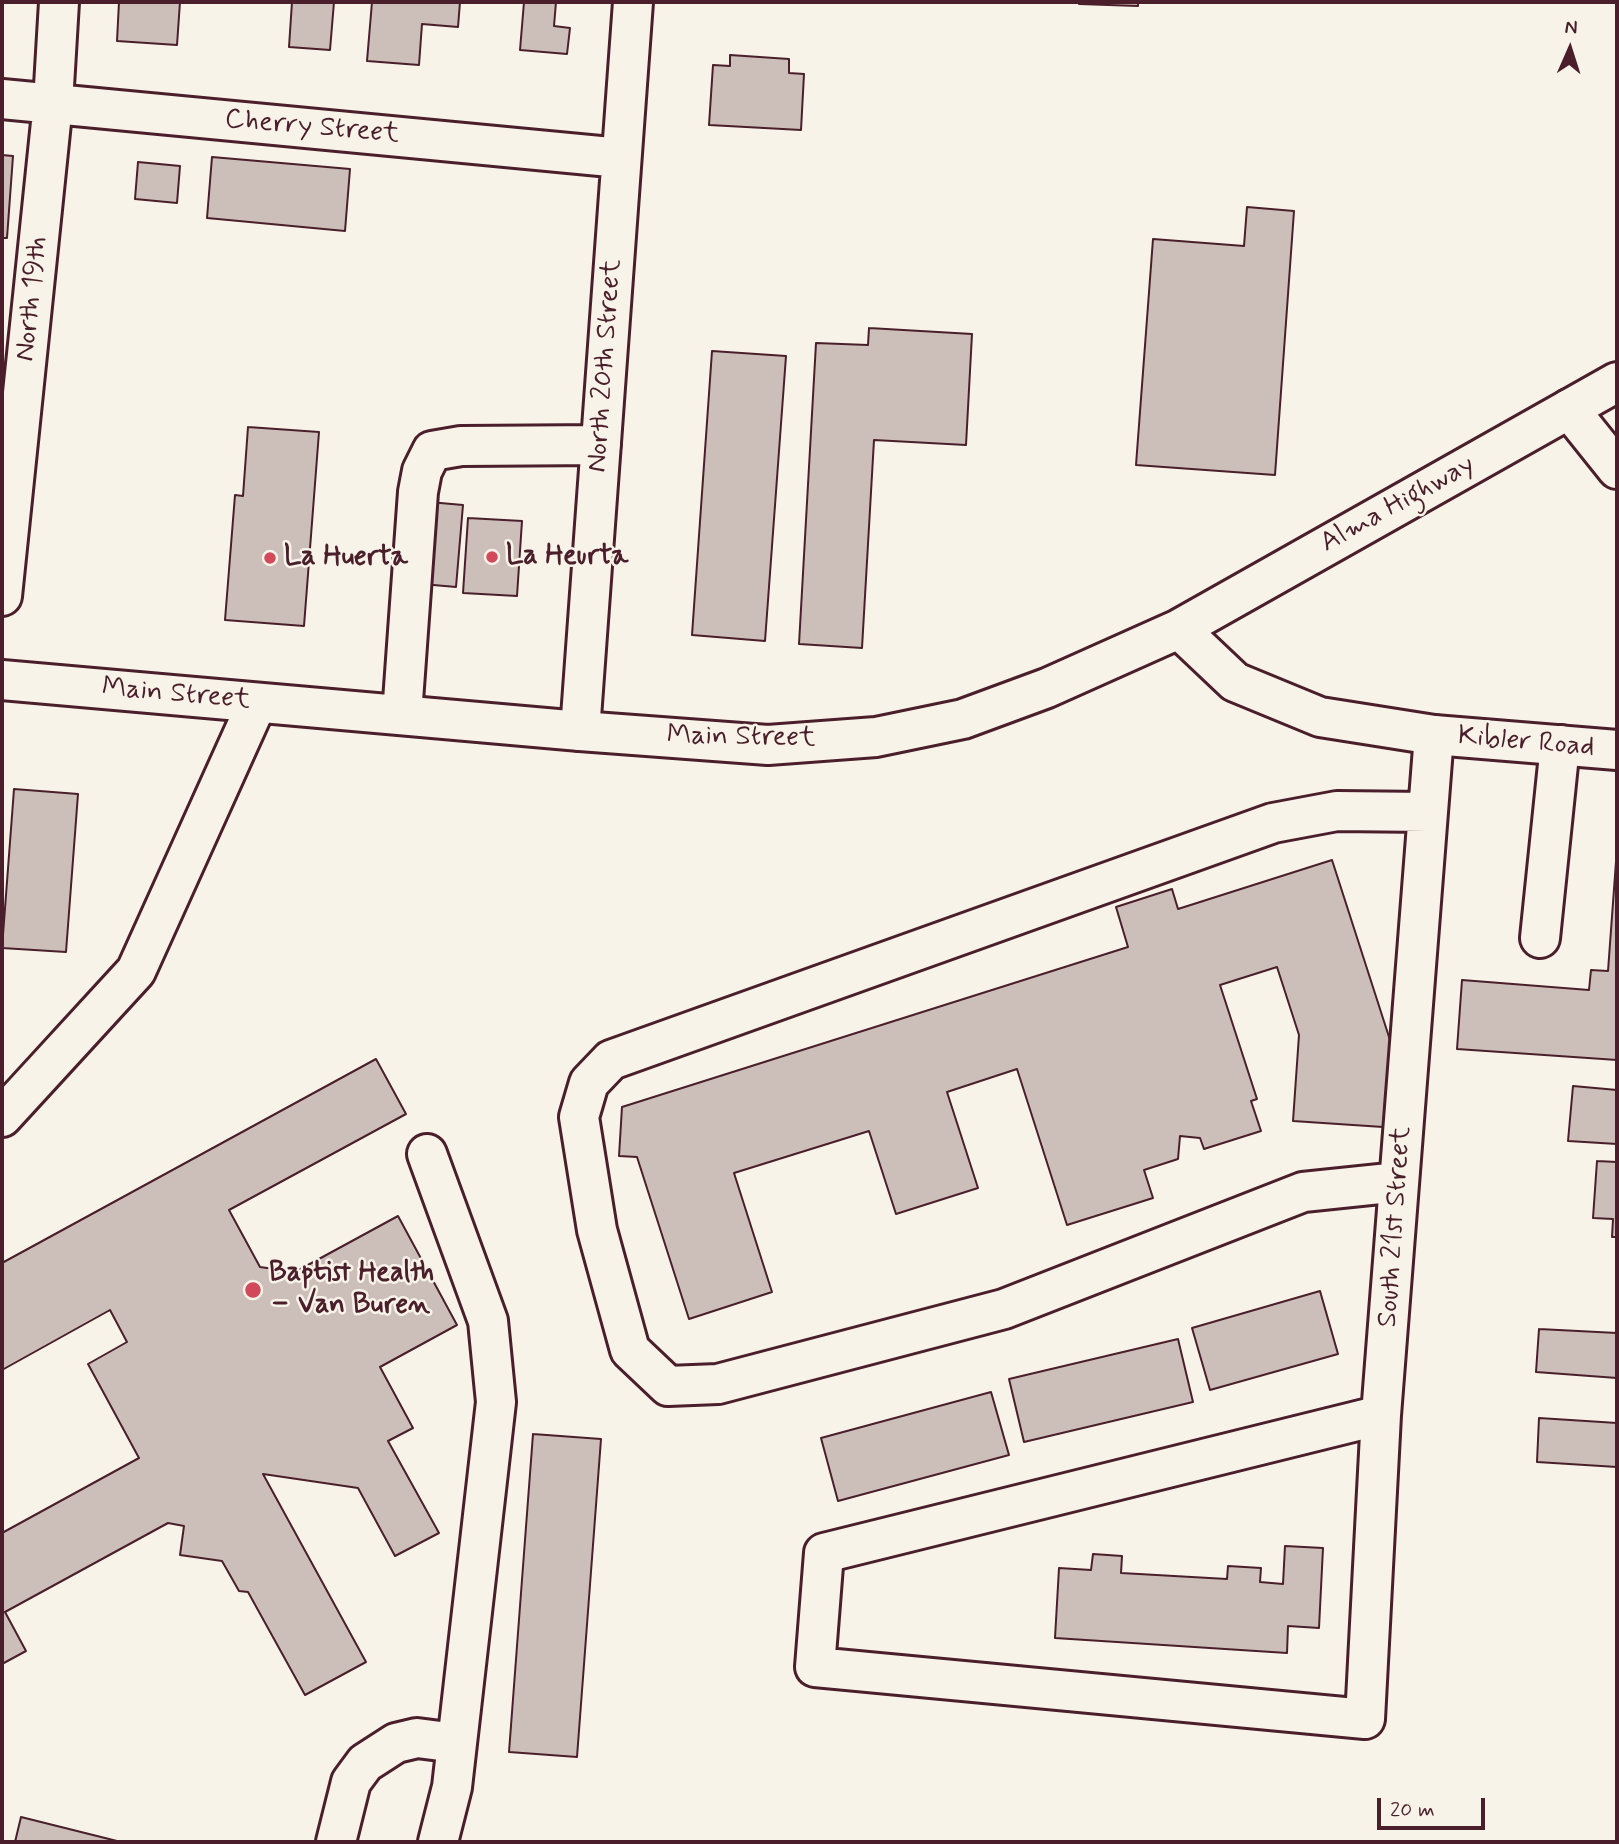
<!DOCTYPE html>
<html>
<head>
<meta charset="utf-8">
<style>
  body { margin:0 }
  #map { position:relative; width:1619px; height:1844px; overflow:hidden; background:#f7f3e8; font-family:Mynerve,sans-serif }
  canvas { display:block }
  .frame { position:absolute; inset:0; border:4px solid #4a1f2b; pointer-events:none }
  .north { position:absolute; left:1535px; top:14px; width:70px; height:70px; -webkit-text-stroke:5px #f7f3e8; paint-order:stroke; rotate:3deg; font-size:19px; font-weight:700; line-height:28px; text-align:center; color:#4a1f2b }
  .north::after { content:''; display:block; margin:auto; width:24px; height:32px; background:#4a1f2b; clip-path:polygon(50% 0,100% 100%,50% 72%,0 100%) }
  .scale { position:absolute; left:1377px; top:1798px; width:108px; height:32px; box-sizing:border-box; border:4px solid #4a1f2b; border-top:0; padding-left:9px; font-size:21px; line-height:24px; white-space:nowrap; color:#4a1f2b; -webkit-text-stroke:5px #f7f3e8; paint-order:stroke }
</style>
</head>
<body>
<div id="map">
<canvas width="1619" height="1844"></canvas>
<div class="frame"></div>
<div class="north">N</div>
<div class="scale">20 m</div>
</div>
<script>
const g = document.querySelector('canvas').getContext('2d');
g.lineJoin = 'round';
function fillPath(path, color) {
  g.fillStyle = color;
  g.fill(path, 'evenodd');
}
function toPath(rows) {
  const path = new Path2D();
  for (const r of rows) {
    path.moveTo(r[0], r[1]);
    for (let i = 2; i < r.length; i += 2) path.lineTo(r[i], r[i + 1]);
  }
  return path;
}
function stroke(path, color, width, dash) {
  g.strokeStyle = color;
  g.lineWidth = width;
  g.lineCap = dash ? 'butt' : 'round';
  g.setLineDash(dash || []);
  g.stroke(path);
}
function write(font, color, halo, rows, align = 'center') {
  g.font = font + ' Mynerve,sans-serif';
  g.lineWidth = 5;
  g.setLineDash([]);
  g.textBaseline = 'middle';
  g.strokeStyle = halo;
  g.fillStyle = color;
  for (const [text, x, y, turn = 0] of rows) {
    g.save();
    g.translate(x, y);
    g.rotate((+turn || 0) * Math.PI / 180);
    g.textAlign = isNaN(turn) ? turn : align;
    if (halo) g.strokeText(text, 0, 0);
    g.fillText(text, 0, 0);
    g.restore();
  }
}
const building = toPath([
  [119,2,180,2,177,45,117,41,119,2],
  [292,2,334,2,330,50,289,47,292,2],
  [372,2,460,2,458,27,422,24,419,65,367,61,372,2],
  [524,2,556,2,554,26,570,28,567,54,520,50,524,2],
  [1079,2,1138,2,1138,6,1079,4,1079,2],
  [730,55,789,59,789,73,804,74,801,130,709,125,713,65,730,66,730,55],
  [2,155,13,156,7,238,2,238,2,155],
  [212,157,350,169,345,231,207,218,212,157],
  [138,162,180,166,177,203,135,199,138,162],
  [1247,207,1294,211,1275,475,1136,465,1153,239,1244,246,1247,207],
  [869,328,972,334,966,445,874,440,862,648,799,644,816,343,868,345,869,328],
  [712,351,786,356,765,641,692,635,712,351],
  [248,427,319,432,304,626,225,620,235,495,243,496,248,427],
  [429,502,463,505,456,587,422,584,429,502],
  [468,518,522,521,517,596,463,593,468,518],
  [14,789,78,794,66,952,2,948,14,789],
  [1617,848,1617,1060,1457,1049,1462,980,1589,990,1591,970,1608,971,1617,848],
  [1332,860,1390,1040,1383,1127,1293,1121,1299,1035,1277,967,1220,985,1257,1099,1251,1101,1261,1131,1204,1149,1200,1138,1180,1136,1178,1159,1144,1170,1153,1198,1067,1225,1017,1069,947,1092,978,1188,896,1214,869,1131,734,1173,772,1292,689,1319,637,1157,619,1156,622,1107,1128,947,1116,907,1172,889,1178,909,1332,860],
  [376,1059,406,1114,229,1210,260,1267,295,1272,398,1216,457,1325,380,1367,413,1428,388,1441,439,1533,395,1556,358,1488,263,1474,366,1662,305,1695,248,1592,239,1591,222,1561,180,1555,184,1526,168,1523,5,1612,26,1651,2,1664,2,1533,139,1458,88,1364,127,1342,110,1310,2,1370,2,1263,376,1059],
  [1573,1086,1617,1090,1617,1144,1568,1141,1573,1086],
  [1597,1161,1617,1162,1617,1237,1612,1237,1613,1219,1593,1218,1597,1161],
  [1320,1291,1338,1354,1210,1390,1192,1328,1320,1291],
  [1539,1329,1617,1333,1617,1378,1536,1372,1539,1329],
  [1178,1339,1193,1402,1024,1442,1009,1379,1178,1339],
  [991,1392,1009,1455,838,1501,821,1438,991,1392],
  [1539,1418,1617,1423,1617,1467,1537,1462,1539,1418],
  [533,1434,601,1439,577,1757,509,1752,533,1434],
  [1285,1546,1323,1548,1319,1628,1288,1626,1287,1653,1055,1638,1059,1568,1091,1570,1093,1554,1122,1556,1121,1573,1227,1579,1228,1566,1261,1568,1260,1582,1283,1584,1285,1546],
  [21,1817,121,1842,15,1842,21,1817]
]);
const minor = toPath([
  [2,99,621,158],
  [1569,409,1617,469],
  [2,596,53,103,59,2],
  [402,715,418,492,422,471,432,451,461,446,601,445],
  [580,731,633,2],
  [1540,938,1560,745],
  [2,1117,136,971,257,703],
  [427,1154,488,1321,496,1402,452,1787,438,1842],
  [1399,1182,1303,1192,1004,1309,718,1384,668,1386,630,1350,597,1230,579,1117,589,1083,611,1060,1273,823,1337,811,1428,812],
  [1381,1415,824,1553,815,1667,1365,1719,1381,1415,1434,735],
  [336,1842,351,1782,365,1763,396,1743,417,1738,456,1743]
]);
const major = toPath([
  [1179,629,1235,682,1320,717,1434,735,1617,750],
  [2,680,580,731,768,745,876,737,963,719,1047,688,1179,629,1617,382]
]);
const markers = [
  [492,557,7,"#d1495b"],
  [270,558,7,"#d1495b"],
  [253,1290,9,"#d1495b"]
];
const streetNames = [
  ["Cherry Street",312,128,5],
  ["North 19th",33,299,-84],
  ["North 20th Street",606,366,-86],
  ["Alma Highway",1398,505,-29],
  ["Main Street",176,695,5],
  ["Main Street",741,738,1],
  ["Kibler Road",1526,743,5],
  ["South 21st Street",1396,1227,-86]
];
const poiNames = [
  ["La Heurta",506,557],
  ["La Huerta",284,558],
  ["Baptist Health",269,1274],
  ["– Van Buren",269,1306]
];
fillPath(building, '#ccbfb9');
stroke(building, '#4a1f2b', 2);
stroke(minor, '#4a1f2b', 44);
stroke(major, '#4a1f2b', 44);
stroke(minor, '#f7f3e8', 38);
stroke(major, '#f7f3e8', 38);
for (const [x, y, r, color] of markers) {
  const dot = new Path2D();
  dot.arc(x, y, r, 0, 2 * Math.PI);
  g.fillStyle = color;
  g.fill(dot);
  stroke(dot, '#f7f3e8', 2.5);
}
write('28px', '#4a1f2b', '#f7f3e8', streetNames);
write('bold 28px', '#4a1f2b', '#f7f3e8', poiNames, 'left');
</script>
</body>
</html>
